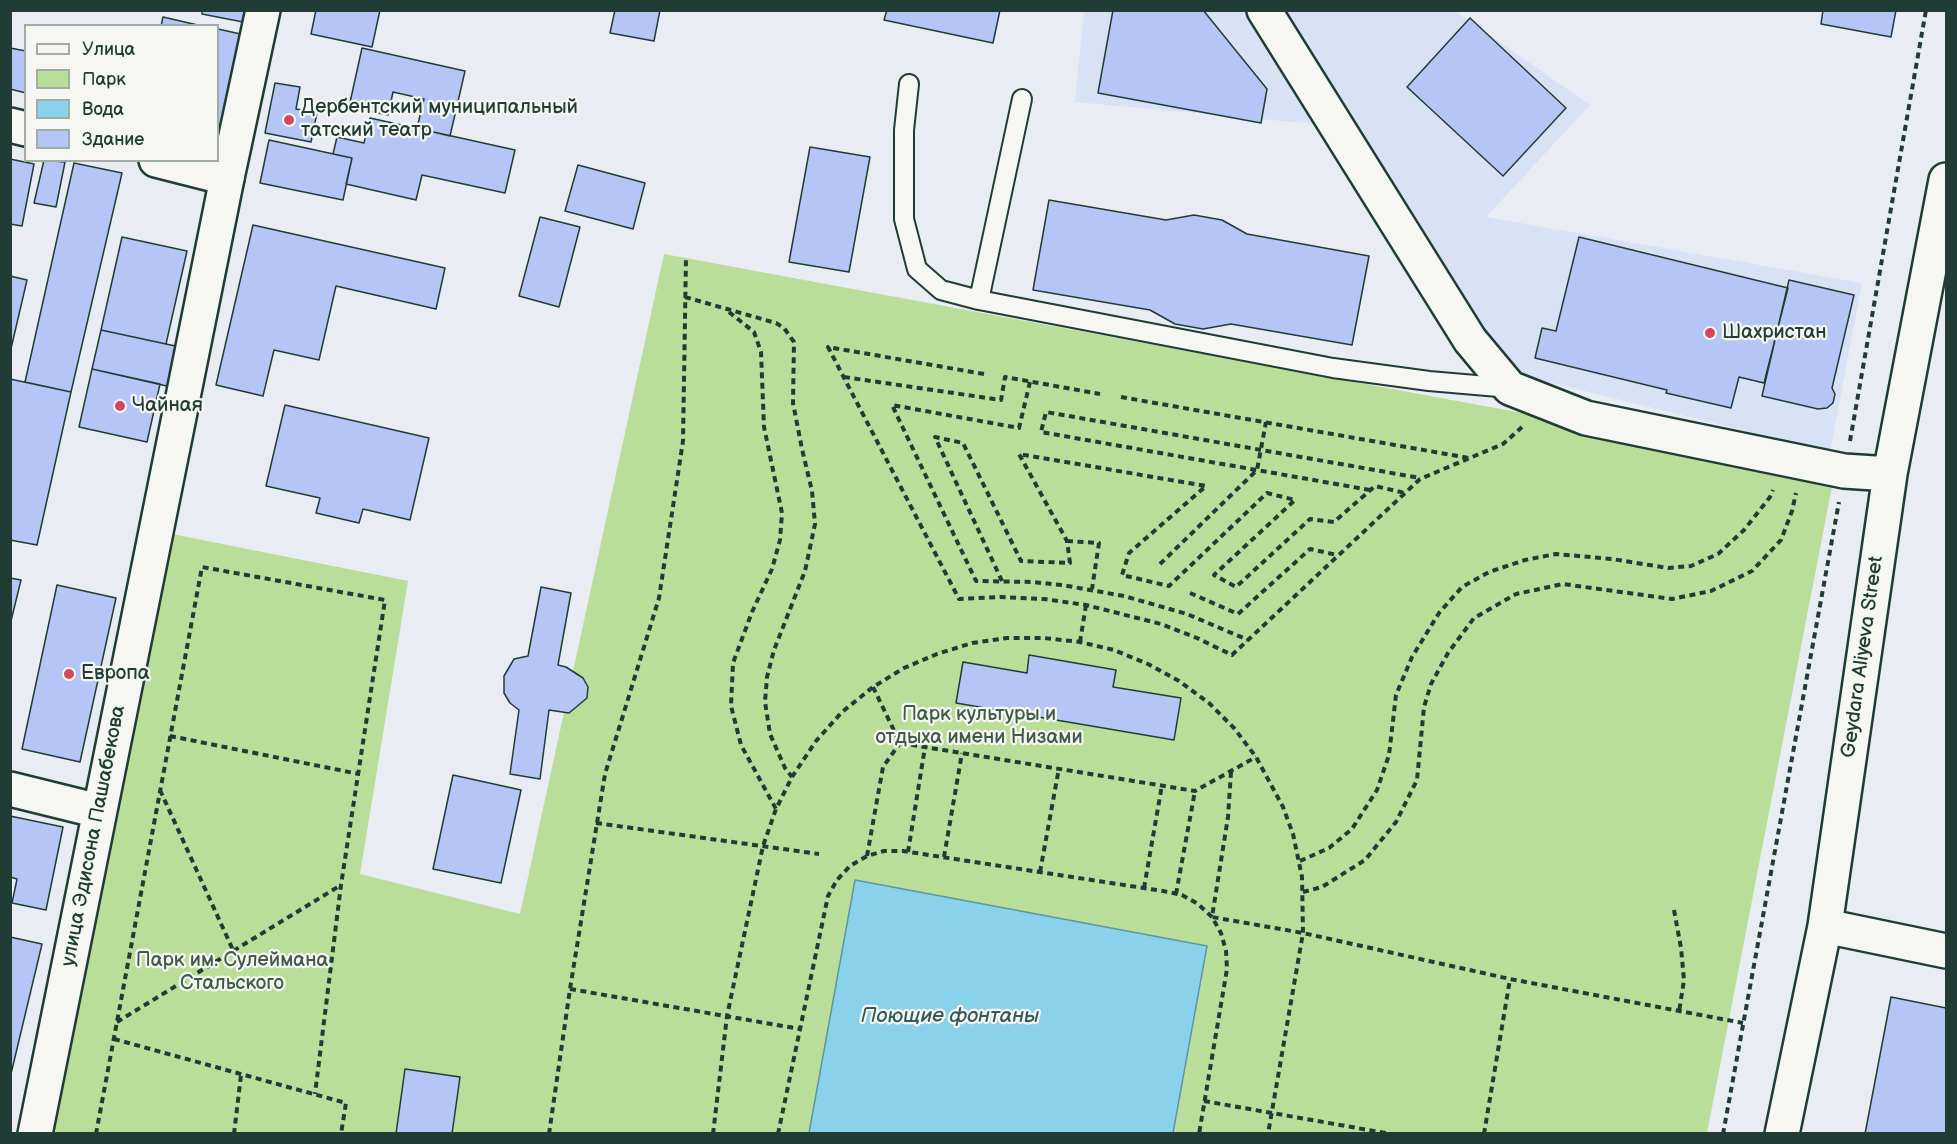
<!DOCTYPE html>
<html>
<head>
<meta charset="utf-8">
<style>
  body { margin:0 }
  #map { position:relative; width:1957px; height:1144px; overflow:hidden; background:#e9ecf3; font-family:"Balsamiq Sans",sans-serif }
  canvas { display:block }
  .frame { position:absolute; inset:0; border:12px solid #1f3d34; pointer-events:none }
  .legend { position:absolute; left:24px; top:24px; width:195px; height:138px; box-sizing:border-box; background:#f6f6f2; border:2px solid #a0aca6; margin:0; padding:8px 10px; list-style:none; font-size:18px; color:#1f3d34 }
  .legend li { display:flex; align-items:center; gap:12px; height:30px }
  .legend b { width:30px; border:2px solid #a0aca6 }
</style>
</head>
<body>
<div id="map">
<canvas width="1957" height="1144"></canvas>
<div class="frame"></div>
<ul class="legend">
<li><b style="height:8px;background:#f6f6f2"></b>Улица</li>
<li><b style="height:16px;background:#b9de99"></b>Парк</li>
<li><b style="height:16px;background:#8ad2ec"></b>Вода</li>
<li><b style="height:16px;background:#b5c6f6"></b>Здание</li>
</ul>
</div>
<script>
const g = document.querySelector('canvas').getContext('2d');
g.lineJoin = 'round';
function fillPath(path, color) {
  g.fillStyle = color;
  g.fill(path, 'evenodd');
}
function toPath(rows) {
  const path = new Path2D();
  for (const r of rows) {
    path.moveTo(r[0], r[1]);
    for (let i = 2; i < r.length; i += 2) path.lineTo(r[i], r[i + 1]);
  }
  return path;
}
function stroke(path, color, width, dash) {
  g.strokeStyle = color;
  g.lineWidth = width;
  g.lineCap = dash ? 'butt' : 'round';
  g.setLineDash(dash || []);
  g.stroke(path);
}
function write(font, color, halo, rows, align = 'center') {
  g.font = font + ' "Balsamiq Sans",sans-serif';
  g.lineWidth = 4.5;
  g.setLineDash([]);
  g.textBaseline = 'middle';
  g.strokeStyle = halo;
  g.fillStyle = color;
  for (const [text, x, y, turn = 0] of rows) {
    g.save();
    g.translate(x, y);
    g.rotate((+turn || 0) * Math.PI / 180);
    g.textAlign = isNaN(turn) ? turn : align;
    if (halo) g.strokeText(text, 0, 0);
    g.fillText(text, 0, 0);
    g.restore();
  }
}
const built = toPath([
  [1084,11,1455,11,1590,105,1486,217,1862,283,1830,452,1512,373,1360,128,1075,102]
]);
const green = toPath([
  [664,254,1835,471,1707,1133,36,1134,157,531,408,581,360,874,520,914]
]);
const water = toPath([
  [855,880,1207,946,1173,1133,809,1133,855,880]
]);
const building = toPath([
  [202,10,245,10,243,22,202,14,202,10],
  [316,10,380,10,372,47,311,34,316,10],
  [615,10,660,10,654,41,610,33,615,10],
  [887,10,1000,10,993,43,884,20,887,10],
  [1113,10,1203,10,1267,89,1261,123,1098,93,1113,10],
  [1823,10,1896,10,1891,37,1821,24,1823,10],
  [163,17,202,26,161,26,163,17],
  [1470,18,1566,108,1503,176,1407,87,1470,18],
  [218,29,245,35,224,132,218,131,218,29],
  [10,48,26,51,26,93,10,89,10,48],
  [362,48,465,71,450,136,417,128,424,99,393,92,388,115,349,107,362,48],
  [275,83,300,87,296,109,317,113,311,142,265,133,275,83],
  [370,118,515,150,505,193,422,175,416,200,346,184,352,158,333,154,337,137,364,143,370,118],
  [269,140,352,158,343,200,260,183,269,140],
  [810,147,870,157,849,272,789,262,810,147],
  [10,159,34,164,22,226,10,224,10,159],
  [44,160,65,162,56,207,34,203,44,160],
  [74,163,122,173,71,392,25,382,74,163],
  [578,165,645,183,633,229,565,211,578,165],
  [1049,200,1166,220,1194,215,1222,220,1247,234,1369,256,1352,345,1231,324,1203,329,1175,324,1150,310,1033,290,1049,200],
  [540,217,580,227,559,307,519,296,540,217],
  [253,225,445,268,436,309,336,286,319,360,274,350,263,396,216,385,253,225],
  [122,237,187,251,166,344,101,330,122,237],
  [1579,237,1788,288,1764,383,1739,377,1731,408,1666,393,1667,390,1535,358,1542,328,1556,331,1579,237],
  [10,276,27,280,10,353,10,276],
  [1789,280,1854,295,1832,388,1835,394,1833,403,1827,408,1818,409,1762,396,1789,280],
  [101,330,180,347,171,387,92,369,101,330],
  [92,369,160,384,147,442,79,427,92,369],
  [10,379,71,392,37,545,10,540,10,379],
  [285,405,429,438,410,520,363,509,359,523,316,513,320,498,266,486,285,405],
  [10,578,21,580,10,625,10,578],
  [57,585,116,598,80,762,22,749,57,585],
  [541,587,571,593,558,665,566,667,583,678,588,687,587,698,569,713,549,710,540,779,510,774,519,710,510,703,504,693,504,676,514,659,528,656,541,587],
  [1029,655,1116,670,1113,687,1181,698,1174,740,956,703,963,662,1027,673,1029,655],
  [453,775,521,790,501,883,433,869,453,775],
  [10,816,63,827,46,910,12,903,17,879,10,877,10,816],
  [10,937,42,944,10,1078,10,937],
  [1891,997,1946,1008,1946,1134,1865,1134,1891,997],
  [405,1069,460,1077,452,1134,396,1134,405,1069]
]);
const path = toPath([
  [685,297,776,323,784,328,794,342,793,403,802,449,812,491,815,524,805,571,774,650,767,677,765,702,770,734,785,768,792,777],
  [729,312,754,332,761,352,764,427,782,513,780,540,772,569,752,612,733,663,731,706,741,745,776,809],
  [984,374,828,347,959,599,1001,597,1044,599,1086,605,1161,624,1197,638,1232,655,1420,479,1503,444,1522,427],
  [844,377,1001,400,1005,377,1100,394],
  [1030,382,1019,428,892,405,976,581,1032,582,1062,585,1124,596,1187,614,1248,640],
  [1121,397,1469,458],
  [1850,441,1926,10],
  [1370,490,1041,432,1046,412,1420,478],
  [1067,541,1099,543,1092,589],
  [1160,564,1257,470,1266,422],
  [1002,581,935,437,963,443,1021,561,1070,563,1067,541,1019,454,1206,486,1129,553,1122,575,1169,586,1267,493,1295,500,1214,575,1236,587,1310,519,1334,522,1375,486,1405,493],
  [1190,593,1238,614,1310,549,1337,555],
  [1080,642,1086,605],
  [873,687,900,743,1195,791,1256,757],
  [170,736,359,774],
  [1231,772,1228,817,1212,917,1303,933,1510,979,1743,1023],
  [160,790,233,950],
  [596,823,819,854],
  [908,852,925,747],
  [867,856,883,767,900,743],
  [944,857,962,753],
  [1300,861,1329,848,1352,829,1377,790,1389,755,1396,695,1412,657,1439,613,1462,587,1489,572,1525,560,1556,554,1612,559,1668,568,1691,566,1718,554,1744,530,1770,497,1773,490],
  [1040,872,1059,768],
  [1144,888,1162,785],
  [1303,892,1322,887,1365,860,1396,822,1417,780,1424,707,1431,684,1448,653,1474,618,1516,594,1563,584,1672,599,1711,591,1752,571,1781,540,1792,511,1796,493],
  [1176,894,1195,791],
  [1674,910,1681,948,1684,980,1679,1012],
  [570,989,800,1029],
  [117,1022,341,885],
  [114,1039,346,1103,341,1134],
  [1204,1101,1391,1134],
  [96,1134,202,567,385,600,341,885,315,1094],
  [234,1134,241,1075],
  [549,1134,570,989,605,774,659,598,683,441,686,258],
  [713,1134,727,1016,763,846,776,809,792,777,816,741,842,712,873,687,904,668,937,654,972,643,1007,638,1044,638,1080,642,1114,650,1148,664,1179,681,1209,703,1234,728,1256,757,1283,807,1293,834,1302,877,1303,933,1268,1134],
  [778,1134,828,896,837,880,850,866,867,856,884,851,903,851,1163,891,1182,895,1198,904,1212,917,1221,933,1226,951,1227,969,1199,1134],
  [1484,1134,1510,979],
  [1723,1134,1839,502]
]);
const service = toPath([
  [909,84,904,130,904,219,917,269,941,290,979,300],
  [1022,99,979,300,1333,368,1429,381,1510,388]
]);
const minor = toPath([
  [1264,10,1470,340,1510,388,1586,418,1844,471,1890,474],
  [10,789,99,811],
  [1825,926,1946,951],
  [35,1134,227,178,263,10],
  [1782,1134,1825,926,1890,474,1946,180]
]);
const tertiary = toPath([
  [10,125,26,129],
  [156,160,227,178]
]);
const markers = [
  [289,120,6,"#d1495b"],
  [1710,333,6,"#d1495b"],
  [120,406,6,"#d1495b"],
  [69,674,6,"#d1495b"]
];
const poiNames = [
  ["Дербентский муниципальный",301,108],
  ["татский театр",301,131],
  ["Шахристан",1722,333],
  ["Чайная",132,406],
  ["Европа",81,674]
];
const streetNames = [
  ["Geydara Aliyeva Street",1863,657,-82],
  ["улица Эдисона Пашабекова",94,836,-79]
];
const parkNames = [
  ["Парк культуры и",979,715],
  ["отдыха имени Низами",979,738],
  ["Парк им. Сулеймана",232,961],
  ["Стальского",232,984]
];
const waterNames = [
  ["Поющие фонтаны",950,1017]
];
fillPath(built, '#d9e1f4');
fillPath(green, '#b9de99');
fillPath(water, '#8ad2ec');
stroke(water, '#5f96a2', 1.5);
fillPath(building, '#b5c6f6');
stroke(building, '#1f3d34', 1.5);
stroke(service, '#1f3d34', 22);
stroke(minor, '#1f3d34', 38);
stroke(tertiary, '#1f3d34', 38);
stroke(path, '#1f3d34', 4, [6, 4.5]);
stroke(service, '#f6f6f2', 18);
stroke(minor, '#f6f6f2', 33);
stroke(tertiary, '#f6f6f2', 33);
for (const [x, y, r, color] of markers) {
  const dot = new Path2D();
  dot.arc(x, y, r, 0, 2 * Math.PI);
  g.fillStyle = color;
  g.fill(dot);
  stroke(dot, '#f6f6f2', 2);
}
write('20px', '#1f3d34', '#f6f6f2', poiNames, 'left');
write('20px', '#1f3d34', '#f6f6f2', streetNames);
write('20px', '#3e5d48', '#f6f6f2', parkNames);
write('italic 21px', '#345b59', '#f6f6f2', waterNames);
</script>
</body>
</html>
